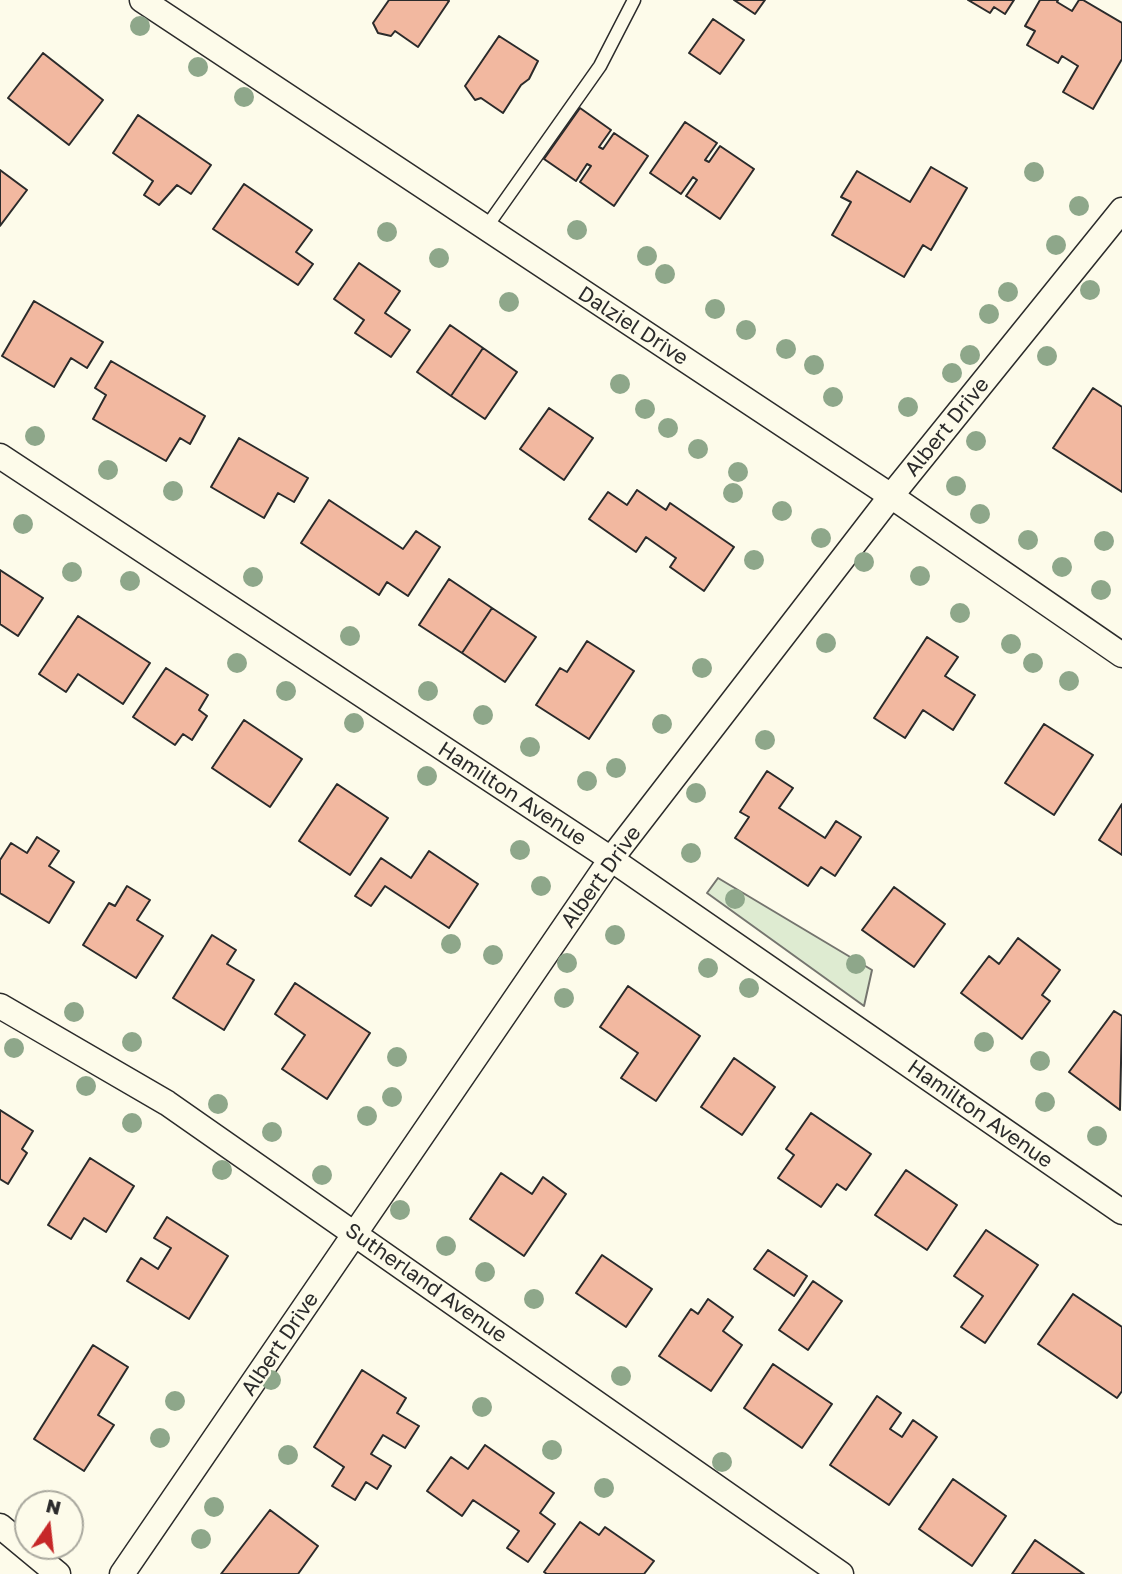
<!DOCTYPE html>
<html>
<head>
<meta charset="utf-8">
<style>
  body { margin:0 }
  #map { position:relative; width:1122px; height:1574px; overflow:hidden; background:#fdfbea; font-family:"Golos Text",sans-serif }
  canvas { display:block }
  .north { position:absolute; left:14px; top:1490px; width:70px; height:70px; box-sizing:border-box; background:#fdfbea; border:2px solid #a9a89e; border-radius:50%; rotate:14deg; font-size:19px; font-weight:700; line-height:28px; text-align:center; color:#2b2b2b }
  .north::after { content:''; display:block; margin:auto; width:24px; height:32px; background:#c62828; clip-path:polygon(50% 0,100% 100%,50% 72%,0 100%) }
</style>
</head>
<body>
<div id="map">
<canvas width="1122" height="1574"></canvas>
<div class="north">N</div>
</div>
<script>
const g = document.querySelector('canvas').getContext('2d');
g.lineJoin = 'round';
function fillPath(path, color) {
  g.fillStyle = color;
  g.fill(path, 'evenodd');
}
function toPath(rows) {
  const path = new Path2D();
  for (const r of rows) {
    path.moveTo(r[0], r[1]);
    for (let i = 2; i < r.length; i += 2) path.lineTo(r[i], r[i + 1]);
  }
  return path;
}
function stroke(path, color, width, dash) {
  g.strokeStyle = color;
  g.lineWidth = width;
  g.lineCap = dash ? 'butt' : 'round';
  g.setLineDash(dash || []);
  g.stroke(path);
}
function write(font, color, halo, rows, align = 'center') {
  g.font = font + ' "Golos Text",sans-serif';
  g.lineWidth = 5;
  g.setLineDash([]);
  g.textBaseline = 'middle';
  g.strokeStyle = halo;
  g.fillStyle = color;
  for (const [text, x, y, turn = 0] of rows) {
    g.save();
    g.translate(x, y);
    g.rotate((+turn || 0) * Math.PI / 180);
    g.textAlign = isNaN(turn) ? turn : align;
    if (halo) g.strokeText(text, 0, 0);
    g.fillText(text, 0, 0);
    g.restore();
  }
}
const green = toPath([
  [718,878,872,970,864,1006,707,893,718,878]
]);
const building = toPath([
  [389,0,447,0,449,1,418,47,395,31,391,36,378,33,373,23,389,0],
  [734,0,765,0,755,14,734,0],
  [968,0,1014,0,1005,14,994,7,990,13,968,0],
  [1040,0,1058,0,1057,2,1072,11,1079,0,1083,0,1122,23,1122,59,1093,109,1063,92,1078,66,1062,56,1058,63,1027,45,1035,31,1025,26,1040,0],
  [713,19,744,40,720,74,689,53,713,19],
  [499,36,538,61,529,79,521,85,503,113,481,98,475,100,465,86,499,36],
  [43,53,103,100,69,145,8,98,43,53],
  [580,108,611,130,599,147,603,149,614,133,648,156,614,206,580,182,591,166,587,164,576,181,544,159,580,108],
  [138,115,211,165,191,194,177,185,159,205,144,195,153,181,113,153,138,115],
  [685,122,717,143,705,160,709,162,720,146,754,169,720,219,686,196,697,180,693,177,681,194,650,173,685,122],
  [931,167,967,188,931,250,923,245,904,277,832,235,851,202,841,197,857,171,910,202,931,167],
  [0,170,27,190,0,226,0,170],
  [244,184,312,230,296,252,313,264,298,285,213,229,244,184],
  [359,263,400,291,385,313,410,330,391,357,355,333,364,320,334,299,359,263],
  [34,301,103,342,87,368,71,358,54,387,2,356,34,301],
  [450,325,483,348,451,396,417,372,450,325],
  [483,348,517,372,485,419,451,396,483,348],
  [111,361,205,416,190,444,180,438,166,461,93,419,106,395,95,388,111,361],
  [1093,388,1122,407,1122,492,1053,448,1093,388],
  [549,408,593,438,564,480,520,449,549,408],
  [239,438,308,478,294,502,278,493,264,518,211,487,239,438],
  [637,490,666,510,670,503,734,547,704,591,670,567,676,558,646,537,636,552,589,519,608,492,627,505,637,490],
  [329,500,403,549,416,531,440,547,408,596,387,582,379,595,301,543,329,500],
  [0,570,43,598,18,636,0,624,0,570],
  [449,579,492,608,462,653,419,625,449,579],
  [492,608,536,637,505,682,462,653,492,608],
  [78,616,150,663,123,704,78,674,66,692,39,674,78,616],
  [927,637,958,657,945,676,975,695,953,730,923,710,905,738,874,718,927,637],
  [587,641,634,671,589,739,536,705,560,668,567,672,587,641],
  [166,668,208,695,199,710,207,716,192,740,183,734,175,745,133,717,166,668],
  [244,720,302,759,270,807,212,768,244,720],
  [1044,724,1093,755,1054,815,1005,783,1044,724],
  [767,771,793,788,779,808,825,838,836,821,861,837,835,876,821,867,808,886,735,838,749,817,740,812,767,771],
  [337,784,388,818,350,875,299,841,337,784],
  [1122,804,1122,855,1099,840,1122,804],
  [37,837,59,851,49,866,74,882,49,923,0,893,0,860,11,843,27,853,37,837],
  [429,851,478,884,449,928,385,886,371,906,355,896,381,858,411,878,429,851],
  [127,886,150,900,137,920,163,936,136,978,83,945,109,903,115,906,127,886],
  [894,887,945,924,914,967,862,930,894,887],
  [212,935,236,950,227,964,254,980,224,1030,173,998,212,935],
  [1018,938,1060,970,1042,995,1050,1001,1022,1039,961,993,989,956,999,964,1018,938],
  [295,983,370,1033,327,1099,282,1069,305,1035,275,1014,295,983],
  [628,986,700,1036,656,1101,621,1078,638,1053,600,1027,628,986],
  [1114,1011,1122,1016,1120,1110,1069,1072,1114,1011],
  [734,1058,775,1087,742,1135,701,1107,734,1058],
  [0,1110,33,1131,22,1149,27,1153,8,1184,0,1179,0,1110],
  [811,1113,871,1154,846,1190,837,1184,821,1207,778,1178,794,1155,786,1149,811,1113],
  [90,1158,134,1186,106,1232,84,1218,71,1239,48,1225,90,1158],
  [906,1170,957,1205,927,1250,875,1215,906,1170],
  [501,1173,532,1194,543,1177,566,1194,524,1256,470,1219,501,1173],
  [167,1217,228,1256,189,1319,127,1281,141,1258,158,1269,171,1248,154,1238,167,1217],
  [986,1230,1038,1265,985,1343,961,1327,983,1296,954,1276,986,1230],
  [768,1250,807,1276,794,1296,754,1269,768,1250],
  [602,1255,652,1289,626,1327,576,1293,602,1255],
  [813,1281,842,1301,808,1350,779,1330,813,1281],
  [1073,1294,1122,1327,1122,1391,1117,1398,1038,1344,1073,1294],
  [708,1299,733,1317,723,1331,742,1345,711,1391,659,1356,691,1309,698,1314,708,1299],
  [93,1345,128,1367,98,1415,114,1425,84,1471,34,1439,93,1345],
  [773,1364,832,1404,802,1448,744,1408,773,1364],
  [362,1370,406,1398,397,1413,419,1426,405,1448,383,1435,371,1454,391,1466,377,1489,366,1482,355,1500,332,1486,344,1467,314,1447,362,1370],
  [877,1396,901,1413,890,1429,902,1437,913,1420,937,1437,889,1505,830,1465,877,1396],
  [485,1445,554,1493,540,1513,555,1524,528,1562,507,1548,519,1531,473,1500,462,1516,427,1491,451,1457,468,1469,485,1445],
  [953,1479,1006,1516,972,1566,919,1529,953,1479],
  [270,1510,318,1546,298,1574,221,1574,270,1510],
  [580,1522,599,1535,605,1527,654,1561,644,1574,547,1574,544,1572,580,1522],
  [1035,1540,1084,1574,1012,1574,1035,1540]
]);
const lane = toPath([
  [485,229,600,66,634,0]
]);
const street = toPath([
  [142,0,891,496,1122,655],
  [0,456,611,859,1122,1212],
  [0,1006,167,1103,841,1574],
  [0,1526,58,1574],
  [122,1574,611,859,891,496,1122,210]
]);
const trees = [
  [140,26],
  [198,67],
  [244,97],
  [1034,172],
  [1079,206],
  [577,230],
  [387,232],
  [1056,245],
  [647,256],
  [439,258],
  [665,274],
  [1090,290],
  [1008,292],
  [509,302],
  [715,309],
  [989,314],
  [746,330],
  [786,349],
  [970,355],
  [1047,356],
  [814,365],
  [952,373],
  [620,384],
  [833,397],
  [908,407],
  [645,409],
  [668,428],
  [35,436],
  [976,441],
  [698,449],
  [108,470],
  [738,472],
  [956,486],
  [173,491],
  [733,493],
  [782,511],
  [980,514],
  [23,524],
  [821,538],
  [1028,540],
  [1104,541],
  [754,560],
  [864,562],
  [1062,567],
  [72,572],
  [920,576],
  [253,577],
  [130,581],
  [1101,590],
  [960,613],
  [350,636],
  [826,643],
  [1011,644],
  [237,663],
  [1033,663],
  [702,668],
  [1069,681],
  [286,691],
  [428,691],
  [483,715],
  [354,723],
  [662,724],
  [765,740],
  [530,747],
  [616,768],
  [427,776],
  [587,781],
  [696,793],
  [520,850],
  [691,853],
  [541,886],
  [735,899],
  [615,935],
  [451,944],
  [493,955],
  [567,963],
  [856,964],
  [708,968],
  [749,988],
  [564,998],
  [74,1012],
  [132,1042],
  [984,1042],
  [14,1048],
  [397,1057],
  [1040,1061],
  [86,1086],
  [392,1097],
  [1045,1102],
  [218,1104],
  [367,1116],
  [132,1123],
  [272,1132],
  [1097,1136],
  [222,1170],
  [322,1175],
  [400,1210],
  [446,1246],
  [485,1272],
  [534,1299],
  [621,1376],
  [271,1380],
  [175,1401],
  [482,1407],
  [160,1438],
  [552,1450],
  [288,1455],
  [722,1462],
  [604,1488],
  [214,1507],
  [201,1539]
];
const streetNames = [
  ["Dalziel Drive",633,326,33],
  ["Albert Drive",947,427,-51],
  ["Hamilton Avenue",512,794,33],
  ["Albert Drive",601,877,-54],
  ["Hamilton Avenue",980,1114,35],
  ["Sutherland Avenue",426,1283,35],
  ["Albert Drive",280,1344,-56]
];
fillPath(green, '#deebd1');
stroke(green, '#74746e', 2);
fillPath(building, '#f2b8a0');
stroke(building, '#2b2b2b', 2);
stroke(lane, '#2b2b2b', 15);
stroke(street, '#2b2b2b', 27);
stroke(lane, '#fdfbea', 12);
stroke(street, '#fdfbea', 24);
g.fillStyle = '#8ea78a';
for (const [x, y] of trees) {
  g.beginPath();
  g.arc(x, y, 10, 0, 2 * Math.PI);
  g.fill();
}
write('21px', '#2b2b2b', '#fdfbea', streetNames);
</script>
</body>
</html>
